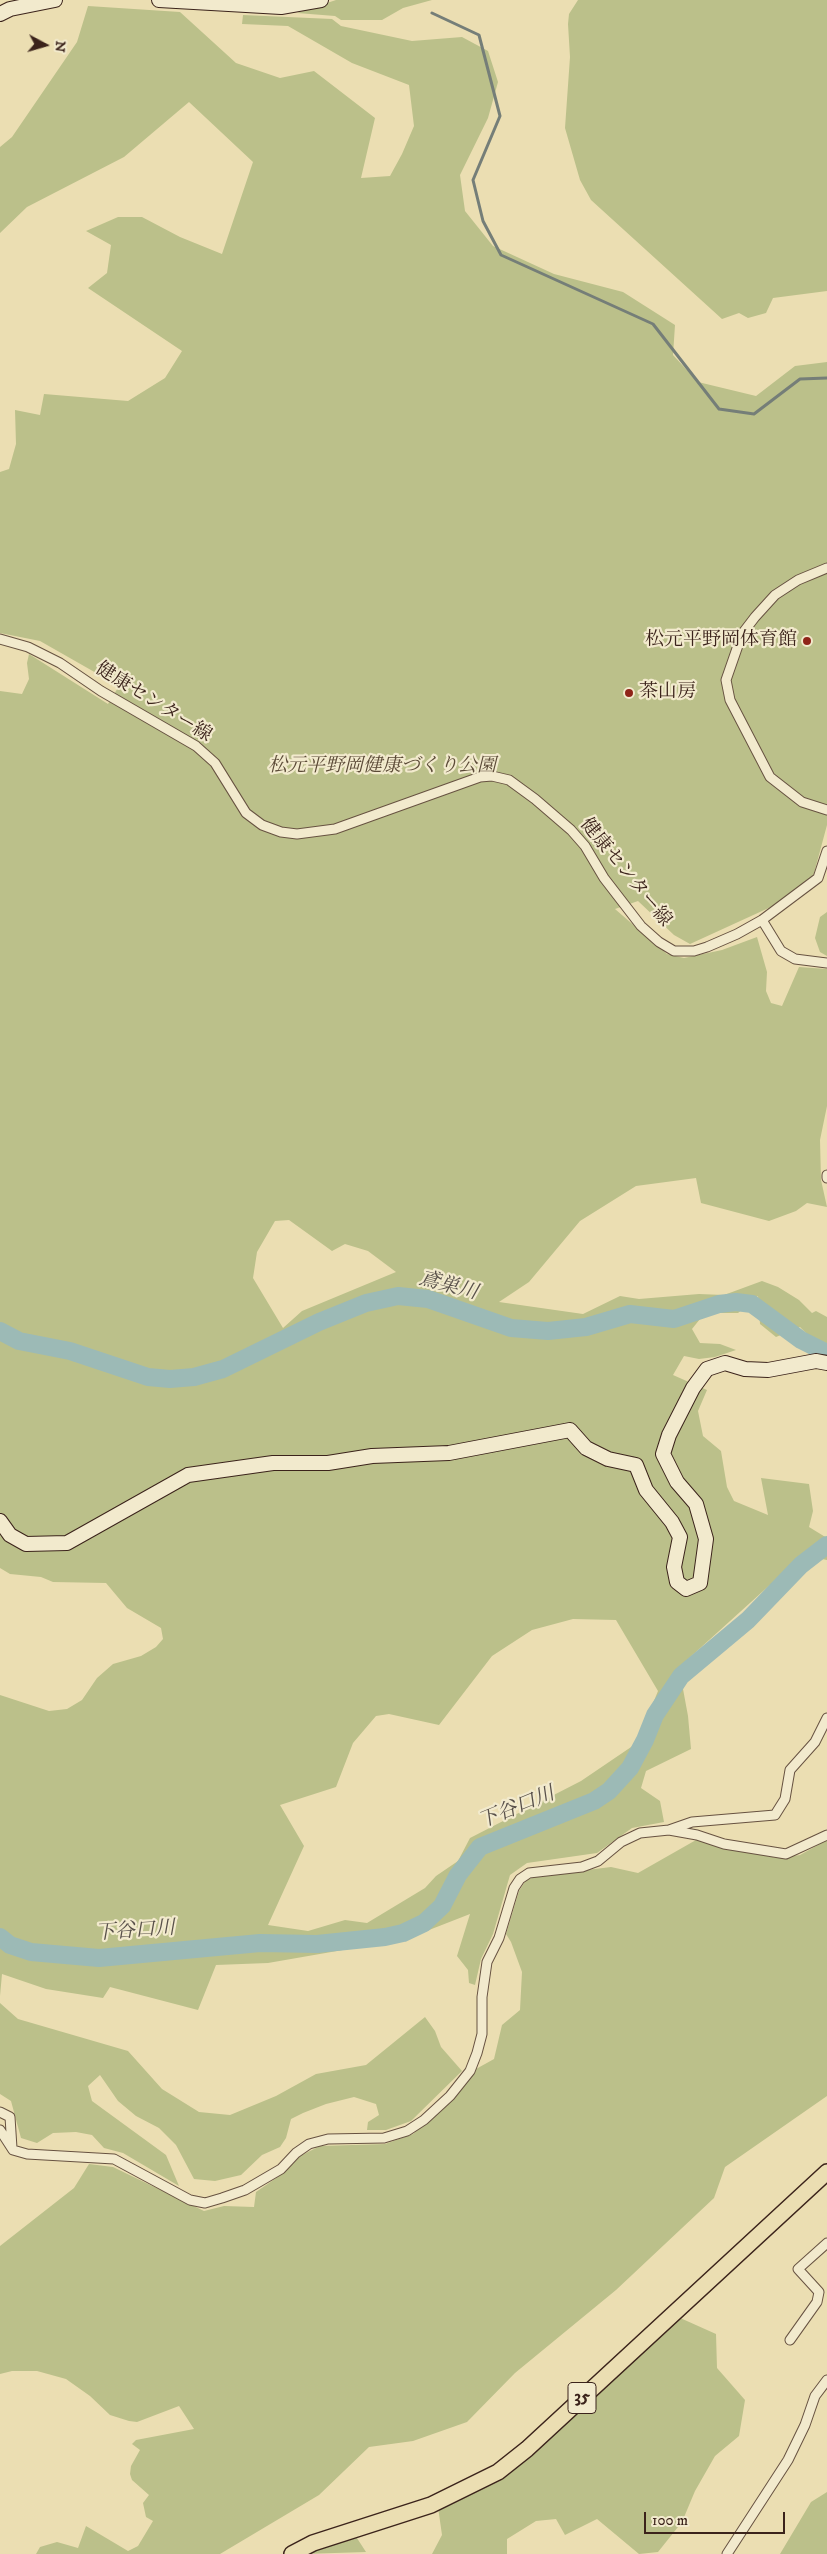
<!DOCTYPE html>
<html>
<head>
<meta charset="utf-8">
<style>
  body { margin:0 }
  #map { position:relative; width:827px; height:2554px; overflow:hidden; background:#ebdeb2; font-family:"IM FELL DW Pica",serif }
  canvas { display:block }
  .north { position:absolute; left:20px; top:20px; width:50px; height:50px; -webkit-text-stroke:4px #f2eacd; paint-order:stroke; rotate:96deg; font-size:14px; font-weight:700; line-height:20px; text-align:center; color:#3b231b }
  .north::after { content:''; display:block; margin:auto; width:18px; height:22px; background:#3b231b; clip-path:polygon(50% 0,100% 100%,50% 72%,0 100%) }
  .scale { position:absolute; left:644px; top:2512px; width:141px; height:22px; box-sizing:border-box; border:2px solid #3b231b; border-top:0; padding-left:6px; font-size:15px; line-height:18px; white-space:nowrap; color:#3b231b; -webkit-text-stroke:4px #f2eacd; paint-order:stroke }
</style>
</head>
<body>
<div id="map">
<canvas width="827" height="2554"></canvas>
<div class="north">N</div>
<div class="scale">100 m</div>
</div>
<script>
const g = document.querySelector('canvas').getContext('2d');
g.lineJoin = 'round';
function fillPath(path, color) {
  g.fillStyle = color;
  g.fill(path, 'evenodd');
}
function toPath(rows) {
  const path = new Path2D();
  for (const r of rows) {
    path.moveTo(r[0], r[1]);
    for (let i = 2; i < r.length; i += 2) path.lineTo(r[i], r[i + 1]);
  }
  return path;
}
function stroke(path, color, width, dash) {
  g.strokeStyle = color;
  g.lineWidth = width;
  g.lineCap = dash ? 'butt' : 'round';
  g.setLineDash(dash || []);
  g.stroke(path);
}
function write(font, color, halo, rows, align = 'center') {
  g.font = font + ' "IM FELL DW Pica","Noto Serif JP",serif';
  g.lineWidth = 4.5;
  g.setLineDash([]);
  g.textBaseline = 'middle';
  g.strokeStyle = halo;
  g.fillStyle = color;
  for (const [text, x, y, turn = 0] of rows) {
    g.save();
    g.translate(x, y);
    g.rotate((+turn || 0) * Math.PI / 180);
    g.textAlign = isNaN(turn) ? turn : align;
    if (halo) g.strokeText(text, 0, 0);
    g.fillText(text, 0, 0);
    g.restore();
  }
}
const green = toPath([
  [336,0,432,0,403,8,382,20,341,20,335,16,297,13],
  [578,0,827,0,827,291,773,298,766,313,748,318,739,313,722,319,591,200,580,180,565,128,570,57,568,24,569,14],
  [88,6,180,12,236,63,280,78,314,71,375,118,361,178,390,176,402,154,414,126,409,85,352,63,288,26,242,24,243,15,332,19,341,26,412,41,462,37,488,51,498,82,488,118,460,175,465,211,493,246,554,274,623,292,675,325,673,355,698,382,756,396,795,366,827,362,827,825,813,877,773,906,690,944,674,935,638,901,615,909,667,954,684,958,722,950,757,937,767,972,766,991,771,1003,782,1006,799,967,827,969,827,1106,820,1140,821,1180,827,1207,807,1203,796,1211,769,1221,701,1203,696,1178,636,1186,580,1221,529,1282,499,1302,583,1314,620,1296,639,1299,699,1294,724,1295,762,1281,778,1287,799,1300,812,1313,816,1311,827,1317,827,1345,810,1337,800,1327,776,1337,760,1324,758,1296,738,1313,716,1313,700,1319,692,1329,700,1343,720,1344,736,1350,715,1357,699,1359,684,1356,673,1375,707,1390,698,1411,703,1436,721,1451,727,1487,734,1501,768,1515,761,1478,809,1484,813,1511,809,1527,827,1538,827,1560,822,1559,772,1583,687,1660,683,1689,688,1716,691,1749,646,1771,641,1788,660,1801,664,1822,632,1828,597,1853,527,1863,510,1875,493,1934,481,1959,475,1985,469,1983,468,1970,457,1956,470,1914,406,1939,268,1963,216,1965,198,2010,110,1987,103,1998,46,1989,2,1974,0,1996,0,1695,49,1711,67,1709,82,1700,97,1678,113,1664,141,1656,156,1647,163,1639,161,1628,127,1608,106,1583,53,1582,41,1577,10,1574,0,1568,0,691,22,694,29,679,27,663,29,654,108,704,119,686,40,641,0,633,0,472,9,469,16,444,15,410,40,415,44,394,128,401,165,378,182,351,88,288,107,273,111,245,86,231,118,217,142,217,180,237,222,254,253,162,189,102,124,157,27,207,0,233,0,147,12,137,77,42],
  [289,1220,332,1251,345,1244,368,1251,396,1272,302,1311,283,1328,253,1278,257,1252,275,1221],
  [573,1619,616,1620,658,1691,637,1743,581,1781,470,1838,458,1861,436,1876,425,1888,367,1923,345,1920,308,1931,268,1925,304,1846,280,1805,336,1787,353,1743,376,1716,389,1714,439,1725,492,1656,532,1630],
  [827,912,827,956,820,952,815,938,820,917],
  [696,1840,777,1858,800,1855,827,1840,827,2096,725,2167,714,2198,616,2290,515,2373,467,2422,413,2441,369,2447,319,2495,220,2554,36,2554,40,2547,57,2542,78,2548,86,2526,128,2551,138,2546,153,2521,146,2517,143,2503,149,2495,132,2480,130,2474,131,2466,140,2450,132,2444,136,2440,194,2429,179,2406,137,2422,129,2421,110,2415,90,2396,66,2379,37,2371,12,2371,0,2374,0,2246,74,2188,89,2164,113,2167,204,2211,224,2206,254,2207,256,2192,285,2172,298,2157,320,2146,385,2144,413,2134,454,2098,476,2069,494,2059,502,2025,520,2010,522,1972,511,1942,506,1934,519,1891,526,1880,538,1876,611,1867,638,1873],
  [0,2003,18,2019,128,2051,162,2089,199,2112,230,2115,276,2096,316,2074,366,2065,425,2017,435,2031,441,2047,462,2071,411,2121,386,2130,367,2130,368,2122,379,2115,376,2104,354,2097,326,2104,303,2113,291,2119,286,2138,280,2147,262,2155,241,2175,215,2181,194,2179,176,2145,159,2128,136,2116,118,2101,100,2075,88,2086,92,2101,166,2155,179,2186,123,2153,104,2148,92,2135,76,2132,53,2133,37,2143,21,2138,11,2101,0,2094],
  [678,2317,716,2334,717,2368,745,2400,739,2436,715,2456,695,2491,682,2522,658,2552,639,2554,597,2519,565,2535,556,2519,536,2521,507,2539,507,2554,432,2554,442,2535,438,2507,512,2468],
  [827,2492,827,2554,780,2554,811,2502],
  [353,2532,366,2552,303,2554]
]);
const stream = toPath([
  [432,13,479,35,500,116,473,180,483,221,501,255,653,324,719,409,754,414,800,379,827,378]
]);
const river = toPath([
  [0,1331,19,1341,70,1351,148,1377,170,1379,194,1377,223,1369,319,1322,366,1303,398,1296,428,1299,511,1328,548,1331,586,1327,630,1314,674,1319,719,1304,736,1302,752,1304,801,1340,827,1353],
  [0,1937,10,1945,31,1952,99,1958,260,1943,317,1944,385,1937,403,1933,424,1923,442,1906,458,1875,480,1847,594,1801,609,1791,630,1768,645,1740,655,1715,681,1676,748,1620,801,1565,827,1545]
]);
const street = toPath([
  [827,568,798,580,775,595,755,617,742,634,726,680,730,700,770,777,802,802,827,810],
  [0,639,28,647,60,663,101,691,196,746,215,763,246,813,262,825,281,832,297,834,335,829,480,777,492,776,509,780,535,799,571,830,585,846,604,878,641,926,659,942,674,951,694,951,707,947,737,934,762,920,818,878,827,851],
  [762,920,781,951,795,959,827,963],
  [827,1175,827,1178],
  [669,1830,692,1822,775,1815,785,1799,790,1770,815,1742,827,1718],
  [0,2112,10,2117,12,2148],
  [0,2130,13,2150,27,2154,114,2159,190,2200,205,2203,222,2198,245,2190,281,2169,296,2153,309,2144,328,2139,384,2138,407,2131,424,2120,450,2096,470,2071,477,2053,482,2034,482,1997,487,1962,499,1938,514,1888,520,1879,529,1873,582,1867,598,1861,621,1842,640,1833,669,1830,697,1835,724,1844,786,1854,827,1835],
  [790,2340,817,2302,819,2292,798,2269,827,2243],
  [727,2554,788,2460,805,2425,815,2396,827,2380]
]);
const secondary = toPath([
  [159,0,281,7,321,0],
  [0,14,10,9,55,0],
  [0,1521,10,1535,26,1544,67,1543,188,1475,273,1463,328,1463,372,1456,449,1453,570,1430,586,1448,608,1459,636,1465,646,1490,672,1522,680,1537,674,1567,677,1582,686,1589,700,1583,706,1539,696,1504,677,1482,663,1454,669,1435,693,1388,707,1369,725,1363,745,1369,768,1370,816,1361,827,1363]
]);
const primary = toPath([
  [292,2554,313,2543,431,2505,498,2472,527,2449,827,2172]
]);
const markers = [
  [807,641,5,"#8f2418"],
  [629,693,5,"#8f2418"]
];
const shields = [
  [582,2398,28]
];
const shieldNames = [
  ["35",582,2398]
];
const poiNames = [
  ["松元平野岡体育館",797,641],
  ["茶山房",639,693,"left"]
];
const streetNames = [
  ["健康センター線",153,703,32],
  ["健康センター線",625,873,51]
];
const parkNames = [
  ["松元平野岡健康づくり公園",382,767]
];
const waterNames = [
  ["鳶巣川",448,1287,15],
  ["下谷口川",517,1809,-22],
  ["下谷口川",135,1932,-4]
];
fillPath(green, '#bbc08a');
stroke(stream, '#757e78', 3);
stroke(river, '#9cbab6', 18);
stroke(street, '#675241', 11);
stroke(secondary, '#3b231b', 16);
stroke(primary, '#3b231b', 18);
stroke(street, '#f2eacd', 9);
stroke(secondary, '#f2eacd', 14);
stroke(primary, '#ebdeb2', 15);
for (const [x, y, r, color] of markers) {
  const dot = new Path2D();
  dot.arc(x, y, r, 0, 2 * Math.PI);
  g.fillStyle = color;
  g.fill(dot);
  stroke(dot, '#f2eacd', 2);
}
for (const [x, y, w] of shields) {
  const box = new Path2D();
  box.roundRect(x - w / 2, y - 15.5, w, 31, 4);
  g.fillStyle = '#f2eacd';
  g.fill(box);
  stroke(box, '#3b231b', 1);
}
write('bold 18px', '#3b231b', null, shieldNames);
write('19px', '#3b231b', '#f2eacd', poiNames, 'right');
write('19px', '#3b231b', '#f2eacd', streetNames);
write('italic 19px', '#5b4a37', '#f2eacd', parkNames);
write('italic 20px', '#58504a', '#f2eacd', waterNames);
</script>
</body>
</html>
